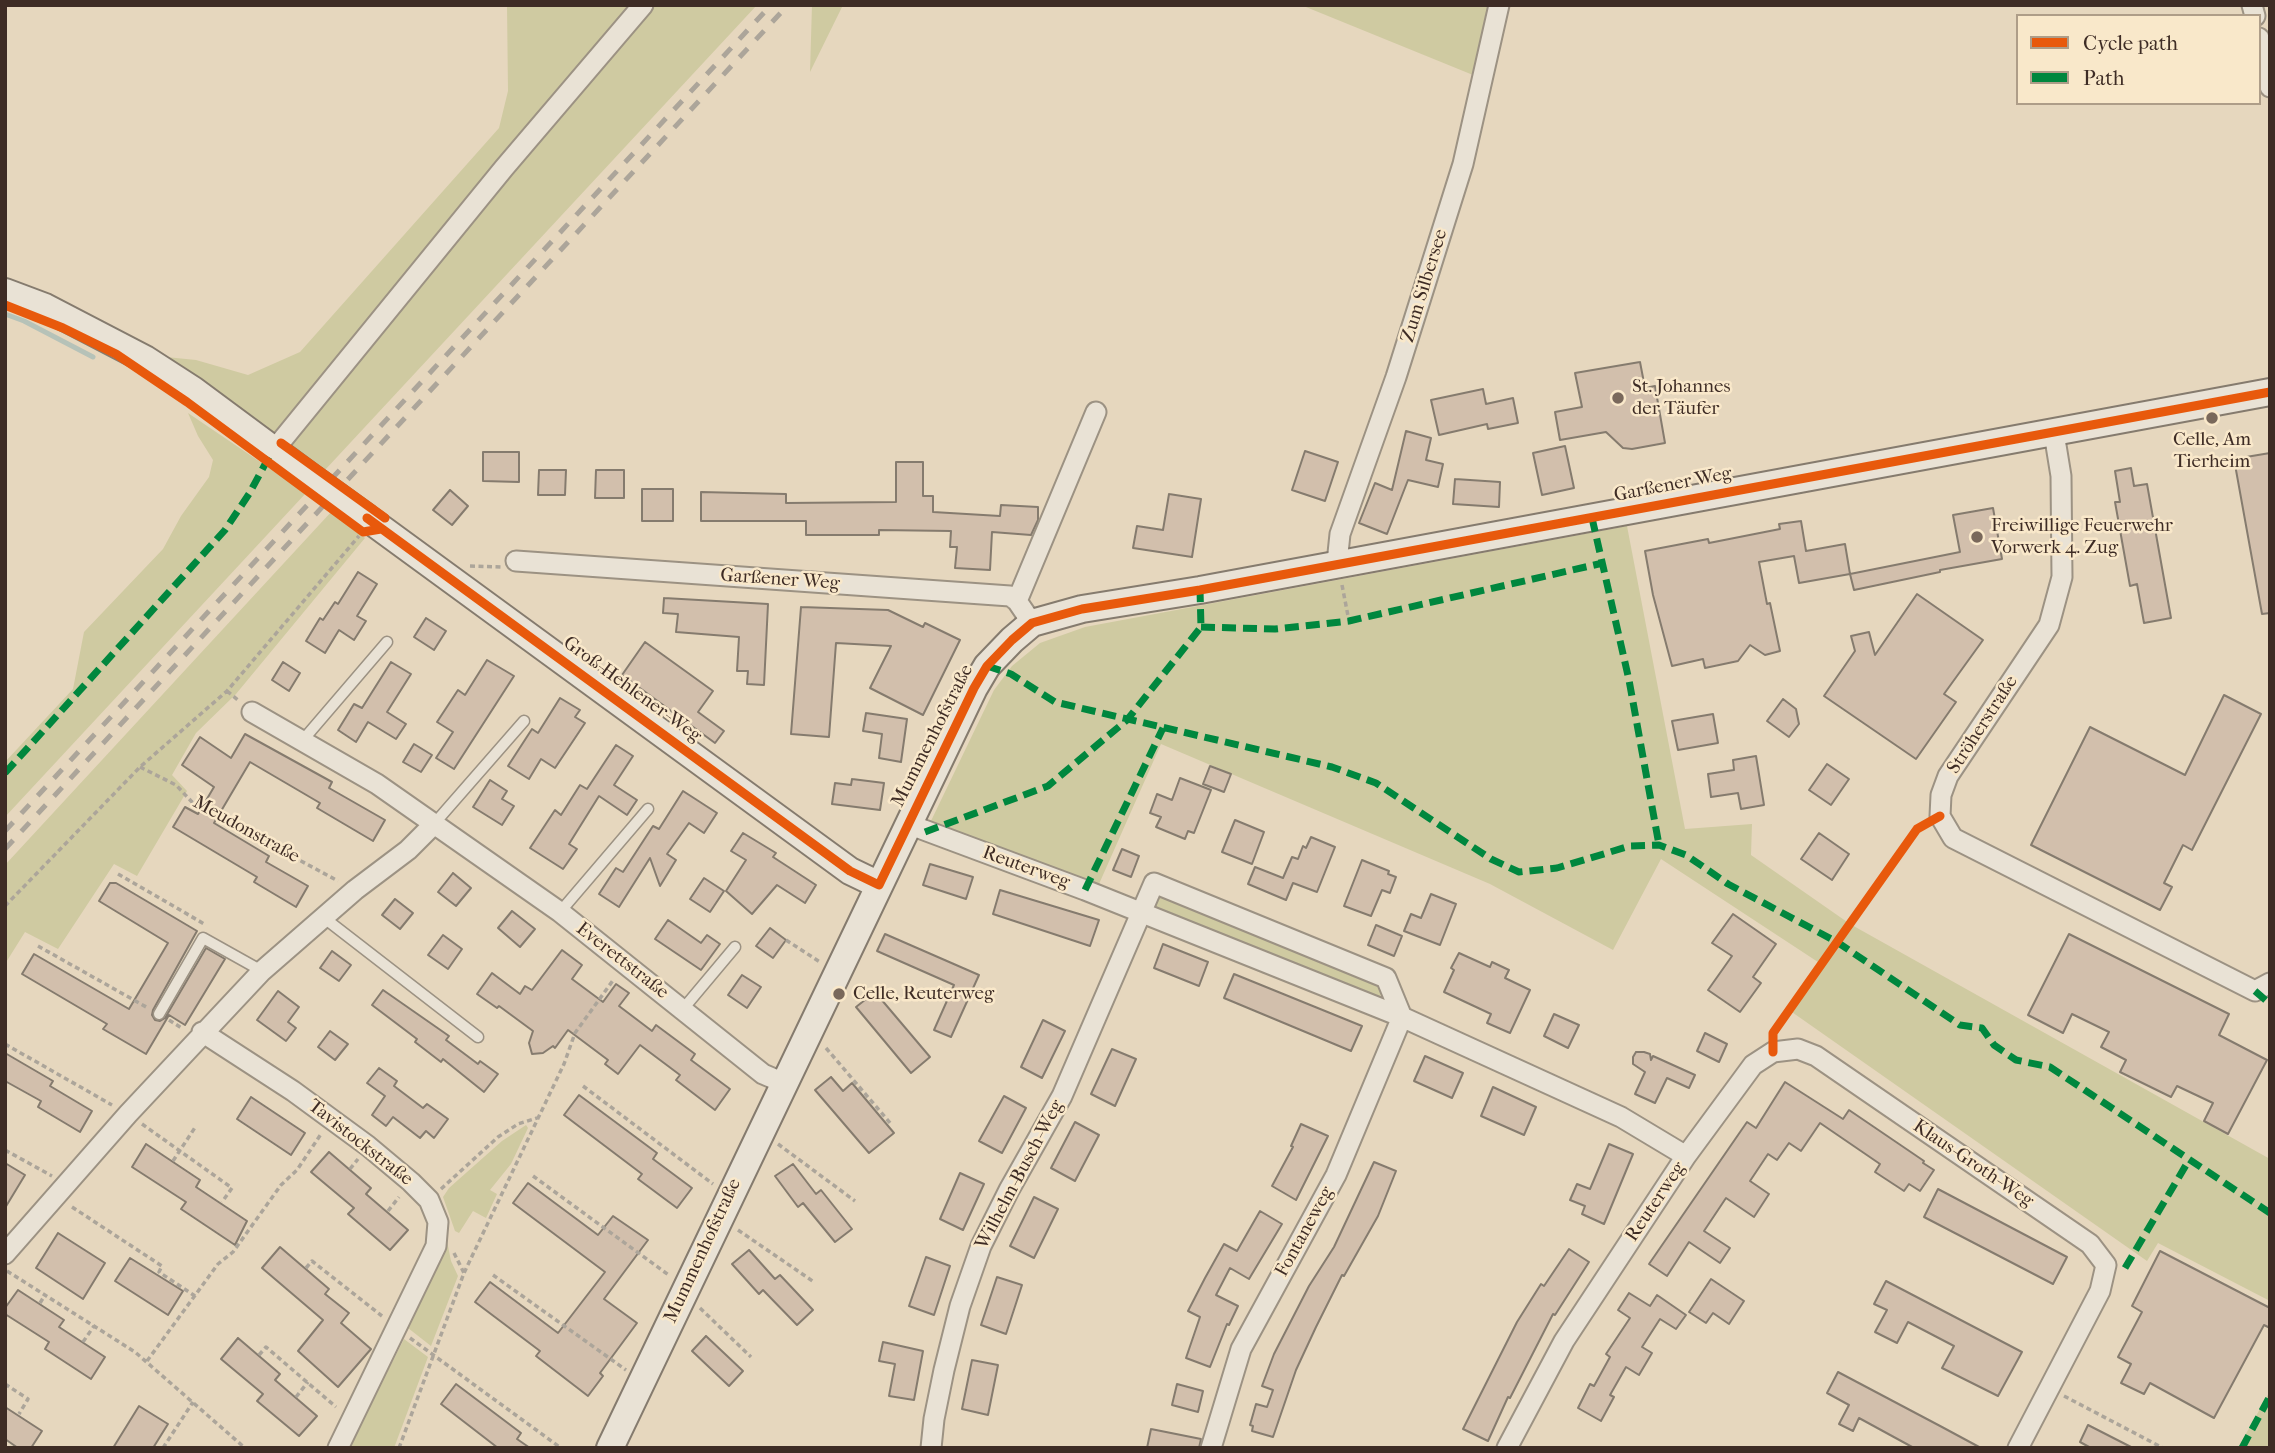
<!DOCTYPE html>
<html>
<head>
<meta charset="utf-8">
<style>
  body { margin:0 }
  #map { position:relative; width:2275px; height:1453px; overflow:hidden; background:#e6d7be; font-family:"IM FELL French Canon",serif }
  canvas { display:block }
  .frame { position:absolute; inset:0; border:7px solid #3e2c25; pointer-events:none }
  .legend { position:absolute; left:2016px; top:14px; width:245px; height:91px; box-sizing:border-box; background:#f9e8ca; border:2px solid #ae9d88; margin:0; padding:9px 12px; list-style:none; font-size:21px; color:#3e2c25 }
  .legend li { display:flex; align-items:center; gap:14px; height:35px }
  .legend b { width:35px; border:2px solid #ae9d88 }
</style>
</head>
<body>
<div id="map">
<canvas width="2275" height="1453"></canvas>
<div class="frame"></div>
<ul class="legend">
<li><b style="height:9px;background:#e8590c"></b>Cycle path</li>
<li><b style="height:9px;background:#00873e"></b>Path</li>
</ul>
</div>
<script>
const g = document.querySelector('canvas').getContext('2d');
g.lineJoin = 'round';
function fillPath(path, color) {
  g.fillStyle = color;
  g.fill(path, 'evenodd');
}
function toPath(rows) {
  const path = new Path2D();
  for (const r of rows) {
    path.moveTo(r[0], r[1]);
    for (let i = 2; i < r.length; i += 2) path.lineTo(r[i], r[i + 1]);
  }
  return path;
}
function stroke(path, color, width, dash) {
  g.strokeStyle = color;
  g.lineWidth = width;
  g.lineCap = dash ? 'butt' : 'round';
  g.setLineDash(dash || []);
  g.stroke(path);
}
function write(font, color, halo, rows, align = 'center') {
  g.font = font + ' "IM FELL French Canon",serif';
  g.lineWidth = 5;
  g.setLineDash([]);
  g.textBaseline = 'middle';
  g.strokeStyle = halo;
  g.fillStyle = color;
  for (const [text, x, y, turn = 0] of rows) {
    g.save();
    g.translate(x, y);
    g.rotate((+turn || 0) * Math.PI / 180);
    g.textAlign = isNaN(turn) ? turn : align;
    if (halo) g.strokeText(text, 0, 0);
    g.fillText(text, 0, 0);
    g.restore();
  }
}
const green = toPath([
  [507,5,757,5,325,470,166,357,196,360,248,375,300,352,499,128,508,91],
  [812,5,843,5,810,72],
  [1301,5,1489,5,1473,75],
  [188,413,306,493,5,817,5,762,73,689,84,632,163,549,181,516,209,477,213,460,198,436],
  [332,511,365,538,236,694,196,733,172,775,187,791,137,876,114,864,58,949,25,932,5,964,5,865],
  [1627,526,1685,829,1752,824,1751,855,1850,924,2270,1159,2270,1301,2158,1243,2147,1261,1789,1010,1821,964,1661,859,1613,950,1490,884,1161,744,1099,884,930,823,994,690,1012,666,1040,643,1085,627],
  [1160,894,1385,985,1379,999,1155,908],
  [526,1125,528,1128,511,1164,490,1190,497,1194,486,1218,473,1211,459,1233,455,1231,443,1197,449,1188,502,1141],
  [447,1241,451,1261,458,1276,431,1346,408,1328],
  [404,1339,428,1357,394,1448,349,1448],
  [2270,1391,2270,1448,2238,1448]
]);
const stream = toPath([
  [5,314,24,321,93,357]
]);
const building = toPath([
  [1640,362,1645,388,1655,386,1665,443,1632,449,1623,448,1606,432,1560,440,1555,412,1582,407,1575,373,1640,362],
  [1483,389,1486,404,1513,398,1518,423,1488,429,1487,424,1439,435,1431,400,1483,389],
  [1406,431,1431,438,1426,460,1443,464,1438,487,1408,480,1387,534,1359,523,1375,483,1392,490,1406,431],
  [1565,446,1574,488,1542,495,1533,453,1565,446],
  [1305,451,1338,462,1325,501,1292,490,1305,451],
  [483,452,519,452,519,482,483,481,483,452],
  [2270,453,2270,613,2262,614,2234,459,2270,453],
  [896,462,923,462,923,496,933,496,933,512,1000,516,1001,505,1038,507,1038,520,1031,535,992,532,990,570,955,568,957,547,950,547,951,531,879,530,879,535,806,535,806,521,701,521,701,492,786,494,786,503,896,502,896,462],
  [2131,468,2134,486,2147,484,2171,618,2144,623,2137,584,2130,586,2115,502,2120,502,2115,471,2131,468],
  [539,470,566,470,565,495,538,495,539,470],
  [596,470,624,470,624,498,595,498,596,470],
  [1455,479,1500,482,1499,507,1453,504,1455,479],
  [642,489,673,489,673,521,642,521,642,489],
  [450,490,468,506,452,525,433,510,450,490],
  [1169,494,1201,499,1192,557,1133,548,1137,526,1163,530,1169,494],
  [1993,508,2002,559,1940,570,1940,572,1854,590,1850,574,1960,552,1953,515,1993,508],
  [1801,521,1806,551,1845,544,1850,574,1799,583,1794,556,1759,562,1767,604,1770,603,1780,651,1765,655,1750,645,1738,661,1705,668,1703,659,1672,666,1653,595,1645,551,1708,539,1709,543,1780,529,1779,524,1801,521],
  [358,572,377,584,357,616,366,621,354,640,339,630,325,653,306,641,320,618,323,620,335,602,338,604,358,572],
  [1917,594,1983,640,1944,694,1956,702,1916,759,1824,696,1855,651,1851,636,1869,632,1875,655,1917,594],
  [664,598,768,604,764,685,747,684,748,671,737,671,739,637,676,632,678,614,663,613,664,598],
  [801,607,888,610,923,627,925,623,960,640,923,715,870,688,891,646,836,643,829,737,791,734,801,607],
  [426,618,446,631,434,650,414,637,426,618],
  [645,642,713,691,698,712,724,731,715,743,622,675,645,642],
  [487,660,514,676,454,769,436,758,453,732,437,722,458,690,465,695,487,660],
  [283,662,300,673,289,691,272,680,283,662],
  [391,662,411,674,387,712,406,724,396,739,368,722,356,742,338,730,354,704,362,708,391,662],
  [2224,695,2261,714,2192,850,2183,845,2164,883,2172,887,2160,910,2031,845,2090,727,2185,775,2224,695],
  [560,698,580,710,575,717,585,723,555,768,541,759,529,779,508,766,532,729,538,733,560,698],
  [1783,699,1796,709,1799,724,1789,737,1767,721,1783,699],
  [866,713,907,719,901,762,879,758,882,734,863,731,866,713],
  [1713,714,1718,743,1678,750,1672,721,1713,714],
  [245,734,332,782,329,788,385,820,373,841,317,808,320,803,250,762,214,823,269,856,266,862,308,886,296,907,254,882,257,877,173,827,185,807,198,814,214,787,182,765,200,737,231,758,245,734],
  [414,744,432,755,421,772,403,762,414,744],
  [616,745,633,756,614,785,637,800,627,815,599,796,569,844,577,849,563,869,530,848,555,810,561,815,580,785,587,789,616,745],
  [1756,756,1764,805,1741,809,1738,793,1711,797,1708,774,1734,770,1733,760,1756,756],
  [1827,764,1849,779,1831,805,1809,790,1827,764],
  [1210,766,1231,774,1224,792,1203,784,1210,766],
  [1180,778,1211,790,1194,833,1188,831,1185,839,1156,827,1161,817,1150,813,1157,794,1172,800,1180,778],
  [852,779,884,783,880,810,832,804,835,783,851,785,852,779],
  [490,780,507,791,502,799,514,806,502,825,473,807,490,780],
  [683,791,717,813,704,833,689,823,667,854,676,860,660,886,650,858,619,907,599,894,616,868,623,872,653,826,659,829,683,791],
  [1235,820,1264,832,1252,864,1222,852,1235,820],
  [743,833,776,853,773,857,816,885,805,903,777,885,752,914,726,891,746,860,731,851,743,833],
  [1819,833,1849,854,1832,880,1801,859,1819,833],
  [1311,837,1335,847,1317,892,1293,883,1286,900,1248,884,1255,867,1283,878,1292,857,1298,859,1303,846,1306,848,1311,837],
  [1122,849,1139,856,1131,877,1113,870,1122,849],
  [1362,860,1389,871,1388,874,1396,877,1390,893,1382,890,1371,916,1344,906,1362,860],
  [930,864,973,877,966,899,923,885,930,864],
  [453,873,471,888,456,906,438,892,453,873],
  [704,878,724,891,710,912,690,899,704,878],
  [110,883,116,883,197,931,153,1010,152,1015,155,1020,160,1021,165,1018,206,948,225,959,185,1025,169,1015,146,1054,103,1029,107,1024,22,974,34,954,129,1009,168,943,99,901,110,883],
  [1000,890,1099,920,1090,946,993,914,1000,890],
  [1431,894,1456,904,1440,945,1404,931,1411,914,1421,918,1431,894],
  [395,899,413,913,400,929,382,915,395,899],
  [512,911,535,929,520,947,498,928,512,911],
  [1733,914,1776,944,1753,977,1761,983,1740,1012,1708,990,1732,956,1712,943,1733,914],
  [668,920,701,943,707,935,720,944,701,970,655,939,668,920],
  [1376,925,1402,936,1394,956,1368,945,1376,925],
  [770,928,786,940,773,958,756,946,770,928],
  [885,934,979,975,951,1037,934,1030,954,985,877,951,885,934],
  [2069,934,2229,1014,2219,1035,2267,1060,2228,1134,2204,1121,2213,1103,2177,1086,2171,1097,2120,1072,2126,1060,2101,1047,2109,1032,2072,1014,2063,1033,2028,1015,2069,934],
  [443,935,462,949,448,969,428,955,443,935],
  [1163,944,1208,962,1199,986,1154,968,1163,944],
  [562,950,582,965,572,979,603,1002,616,984,629,993,619,1006,652,1031,656,1025,695,1054,691,1060,730,1089,715,1110,676,1080,680,1075,640,1045,618,1074,605,1064,608,1060,568,1030,555,1048,553,1046,543,1053,532,1054,529,1043,533,1031,499,1006,497,1008,477,994,492,973,520,994,525,986,532,990,562,950],
  [332,951,351,965,339,981,320,968,332,951],
  [1459,953,1490,967,1492,962,1509,970,1505,978,1530,990,1510,1033,1487,1023,1491,1014,1444,992,1454,970,1451,968,1459,953],
  [1234,974,1362,1026,1351,1051,1224,998,1234,974],
  [742,975,761,987,747,1008,728,995,742,975],
  [383,990,449,1036,446,1040,478,1064,480,1061,498,1074,484,1092,443,1059,441,1062,415,1042,417,1039,372,1005,383,990],
  [278,991,299,1007,288,1022,296,1028,286,1041,257,1020,278,991],
  [875,992,930,1057,911,1073,856,1007,875,992],
  [1554,1014,1579,1025,1568,1048,1544,1036,1554,1014],
  [1043,1020,1065,1031,1042,1078,1021,1067,1043,1020],
  [330,1031,348,1044,335,1060,318,1047,330,1031],
  [1705,1033,1727,1044,1719,1062,1697,1051,1705,1033],
  [1112,1049,1136,1059,1115,1106,1091,1094,1112,1049],
  [1636,1052,1644,1052,1650,1054,1651,1060,1653,1056,1695,1075,1689,1088,1667,1078,1655,1103,1635,1094,1645,1072,1633,1064,1633,1057,1636,1052],
  [5,1053,53,1081,50,1086,92,1111,80,1132,38,1107,41,1101,5,1081,5,1053],
  [1425,1056,1463,1073,1452,1098,1414,1081,1425,1056],
  [379,1068,397,1081,394,1086,423,1108,427,1104,448,1119,434,1138,426,1131,420,1138,393,1117,386,1126,372,1115,385,1096,367,1083,379,1068],
  [831,1077,843,1091,852,1083,894,1133,869,1153,815,1090,831,1077],
  [1785,1082,1843,1119,1849,1110,1924,1161,1923,1163,1934,1170,1920,1191,1909,1184,1904,1191,1875,1172,1880,1164,1820,1123,1801,1151,1789,1143,1777,1160,1768,1154,1750,1181,1769,1194,1754,1217,1726,1198,1704,1231,1730,1248,1720,1263,1689,1242,1667,1276,1649,1264,1747,1122,1756,1128,1785,1082],
  [1493,1087,1536,1107,1524,1135,1481,1116,1493,1087],
  [579,1095,657,1153,653,1159,692,1188,677,1208,638,1179,642,1174,564,1115,579,1095],
  [1004,1096,1026,1108,1002,1153,979,1141,1004,1096],
  [251,1097,305,1133,291,1155,237,1119,251,1097],
  [1075,1122,1099,1135,1075,1181,1051,1168,1075,1122],
  [1301,1124,1328,1136,1296,1200,1272,1186,1293,1147,1291,1146,1301,1124],
  [146,1144,200,1180,196,1187,247,1221,235,1245,181,1209,186,1202,132,1167,146,1144],
  [1609,1144,1633,1154,1604,1224,1582,1214,1585,1206,1570,1200,1577,1184,1590,1189,1609,1144],
  [329,1152,371,1188,366,1194,408,1230,390,1250,348,1214,354,1208,311,1172,329,1152],
  [1374,1162,1396,1171,1378,1216,1344,1276,1342,1275,1316,1327,1296,1370,1273,1437,1252,1431,1253,1426,1250,1425,1256,1404,1267,1407,1273,1390,1262,1386,1274,1354,1309,1286,1334,1247,1374,1162],
  [5,1163,25,1175,5,1208,5,1163],
  [793,1164,816,1194,821,1190,852,1229,835,1242,803,1203,798,1207,775,1176,793,1164],
  [960,1173,984,1184,963,1230,940,1219,960,1173],
  [528,1183,598,1235,613,1216,648,1240,604,1299,637,1323,600,1373,603,1376,588,1396,536,1356,540,1351,475,1302,490,1282,558,1333,605,1272,513,1203,528,1183],
  [1938,1189,2067,1257,2053,1284,1924,1217,1938,1189],
  [1034,1197,1058,1209,1034,1258,1010,1246,1034,1197],
  [1260,1211,1282,1224,1249,1279,1230,1268,1216,1295,1238,1306,1229,1325,1227,1324,1210,1367,1186,1358,1200,1317,1188,1311,1205,1278,1224,1244,1237,1251,1260,1211],
  [58,1233,105,1263,83,1299,36,1268,58,1233],
  [280,1247,329,1289,325,1294,349,1313,341,1323,371,1349,338,1387,298,1351,323,1320,262,1268,280,1247],
  [1569,1249,1589,1262,1555,1315,1553,1314,1510,1398,1508,1397,1488,1441,1463,1429,1517,1322,1541,1284,1544,1286,1569,1249],
  [749,1250,775,1279,780,1275,813,1310,797,1325,763,1290,759,1294,732,1264,749,1250],
  [2160,1251,2270,1308,2270,1328,2264,1325,2214,1418,2150,1383,2144,1394,2121,1383,2131,1364,2118,1357,2142,1312,2132,1306,2160,1251],
  [926,1257,950,1266,934,1315,909,1306,926,1257],
  [130,1258,183,1291,168,1315,115,1281,130,1258],
  [997,1277,1022,1285,1006,1334,981,1325,997,1277],
  [1711,1279,1744,1301,1729,1324,1713,1313,1706,1323,1689,1312,1711,1279],
  [1886,1281,2022,1352,1998,1396,1942,1368,1954,1346,1908,1322,1897,1343,1875,1332,1887,1310,1874,1304,1886,1281],
  [18,1290,64,1320,59,1327,105,1357,91,1379,45,1349,49,1342,5,1314,5,1308,18,1290],
  [1629,1293,1650,1306,1657,1295,1686,1315,1676,1329,1660,1319,1642,1347,1652,1353,1639,1375,1626,1367,1610,1395,1614,1397,1601,1421,1578,1408,1590,1384,1594,1386,1610,1357,1606,1354,1630,1318,1618,1310,1629,1293],
  [706,1336,743,1371,729,1386,692,1351,706,1336],
  [238,1338,280,1374,275,1380,317,1416,299,1436,257,1401,263,1394,221,1359,238,1338],
  [883,1342,923,1351,914,1400,889,1396,895,1364,879,1361,883,1342],
  [972,1360,998,1365,988,1415,962,1409,972,1360],
  [1838,1372,1942,1427,1981,1448,1914,1448,1859,1418,1853,1431,1839,1424,1849,1405,1827,1393,1838,1372],
  [456,1384,521,1433,517,1439,530,1448,498,1448,441,1404,456,1384],
  [1177,1384,1203,1391,1198,1412,1172,1405,1177,1384],
  [139,1406,168,1424,153,1448,113,1448,139,1406],
  [5,1407,42,1431,31,1448,18,1448,5,1439,5,1407],
  [2088,1425,2133,1448,2091,1448,2080,1442,2088,1425],
  [1151,1429,1201,1439,1199,1448,1147,1448,1151,1429]
]);
const path = toPath([
  [470,566,501,567],
  [1342,585,1349,621],
  [227,691,239,701],
  [140,767,176,785,192,802,338,881],
  [118,874,206,925],
  [5,906,140,767,227,691,359,536],
  [786,940,820,962],
  [38,946,148,1008],
  [169,1020,183,1029],
  [5,1044,112,1105],
  [826,1048,891,1124],
  [583,1086,713,1184],
  [142,1124,232,1188,222,1202],
  [778,1144,855,1201],
  [5,1150,52,1176],
  [173,1161,196,1126],
  [350,1169,358,1159],
  [533,1176,670,1276],
  [441,1189,498,1137,518,1124,537,1118],
  [72,1207,162,1266,159,1272,195,1296],
  [388,1211,399,1197],
  [738,1230,814,1282],
  [454,1253,464,1273],
  [306,1268,312,1261,382,1316],
  [7,1271,135,1352,245,1448],
  [493,1275,626,1370],
  [40,1303,45,1295],
  [700,1308,751,1357],
  [410,1338,561,1448],
  [83,1342,94,1326],
  [259,1355,266,1347,336,1407],
  [147,1361,218,1264,233,1252,281,1185,297,1170,321,1134],
  [5,1384,28,1399,19,1414],
  [2064,1396,2163,1448],
  [296,1397,308,1382],
  [163,1448,193,1402],
  [399,1448,464,1273,564,1064,575,1033,614,979]
]);
const lane = toPath([
  [303,740,387,642],
  [434,824,524,721],
  [560,912,648,809],
  [323,917,478,1037],
  [683,1009,735,947],
  [159,1014,203,938,262,971]
]);
const street = toPath([
  [2252,5,2255,16],
  [2259,38,2270,87],
  [2054,433,2061,476,2062,577,2049,625,1948,776,1941,795,1940,816,1953,838,2255,991,2270,983],
  [274,450,504,168,643,5],
  [516,561,1010,596,1017,601,1032,623],
  [1337,563,1340,534,1396,377,1463,164,1499,5],
  [1017,601,1096,412],
  [252,712,377,784,560,912,763,1074,784,1083],
  [908,824,1085,890,1402,1017,1621,1117,1686,1156],
  [202,1032,293,1091,368,1146,411,1182,429,1200,438,1222,436,1246,338,1448],
  [5,1254,128,1114,262,971,355,890,408,850,434,824],
  [931,1448,934,1419,944,1370,960,1306,981,1246,1009,1190,1062,1096,1154,883,1386,978,1402,1017,1336,1175,1241,1349,1211,1448],
  [1507,1448,1564,1341,1686,1156,1753,1065,1773,1052,1798,1049,1816,1056,2090,1244,2106,1265,2100,1291,2018,1448]
]);
const secondary = toPath([
  [5,292,45,307,145,359,193,390,313,479],
  [367,518,850,871,879,885],
  [610,1448,974,688,987,666,1012,640,1032,623,1082,609,1200,590,2270,392]
]);
const rail = toPath([
  [5,831,771,5],
  [5,849,788,5]
]);
const secondaryBridge = toPath([
  [313,479,367,518]
]);
const quiet = toPath([
  [1592,518,1629,680,1659,845],
  [1201,627,1275,629,1349,621,1603,563],
  [987,666,1011,674,1055,702,1332,767,1376,783,1491,859,1519,872,1557,868,1630,846,1659,845,1686,855,1728,884,1837,942,1960,1025,1982,1028,1994,1045,2016,1060,2050,1067,2270,1213],
  [5,773,225,530,249,494,270,455],
  [925,832,1048,786,1127,720,1201,627,1200,590],
  [1085,890,1163,728],
  [2255,991,2270,1004],
  [2125,1268,2189,1160],
  [2242,1448,2270,1396]
]);
const cycleway = toPath([
  [5,305,63,328,116,354,187,402,363,532,381,529],
  [281,443,385,518],
  [367,518,850,871,879,885,974,688,987,666,1012,640,1032,623,1082,609,1200,590,2270,392],
  [1773,1052,1773,1033,1837,942,1917,829,1940,816]
]);
const markers = [
  [1618,398,7,"#79685b"],
  [2212,418,7,"#79685b"],
  [1977,537,7,"#79685b"],
  [839,994,7,"#79685b"]
];
const streetNames = [
  ["Zum Silbersee",1425,286,-73],
  ["Garßener Weg",1673,485,-11],
  ["Garßener Weg",780,580,4],
  ["Groß-Hehlener-Weg",632,690,36],
  ["Ströherstraße",1983,725,-57],
  ["Mummenhofstraße",933,736,-63],
  ["Meudonstraße",246,830,29],
  ["Reuterweg",1026,868,20],
  ["Everettstraße",622,961,38],
  ["Tavistockstraße",360,1143,38],
  ["Klaus-Groth-Weg",1973,1164,34],
  ["Wilhelm-Busch-Weg",1020,1175,-62],
  ["Reuterweg",1656,1202,-56],
  ["Fontaneweg",1305,1232,-61],
  ["Mummenhofstraße",703,1251,-65]
];
const poiNames = [
  ["St. Johannes",1632,387],
  ["der Täufer",1632,409],
  ["Celle, Am",2212,440,"center"],
  ["Tierheim",2212,462,"center"],
  ["Freiwillige Feuerwehr",1991,526],
  ["Vorwerk 4. Zug",1991,548],
  ["Celle, Reuterweg",853,994]
];
fillPath(green, '#cfcaa1');
stroke(stream, '#b6c2b8', 5);
fillPath(building, '#d2bfac');
stroke(building, '#857b6e', 2);
stroke(lane, '#9c9283', 13);
stroke(street, '#9c9283', 23);
stroke(secondary, '#857b6e', 30);
stroke(path, '#aca59a', 3.5, [5, 3.5]);
stroke(lane, '#e9e2d5', 10);
stroke(street, '#e9e2d5', 19);
stroke(secondary, '#e9e2d5', 26);
stroke(rail, '#aca59a', 5, [12, 12]);
stroke(secondaryBridge, '#857b6e', 30, []);
stroke(secondaryBridge, '#e9e2d5', 26);
stroke(quiet, '#00873e', 7, [14, 7]);
stroke(cycleway, '#e8590c', 9);
for (const [x, y, r, color] of markers) {
  const dot = new Path2D();
  dot.arc(x, y, r, 0, 2 * Math.PI);
  g.fillStyle = color;
  g.fill(dot);
  stroke(dot, '#f9e8ca', 2.5);
}
write('19px', '#3e2c25', '#f9e8ca', streetNames);
write('19px', '#3e2c25', '#f9e8ca', poiNames, 'left');
</script>
</body>
</html>
